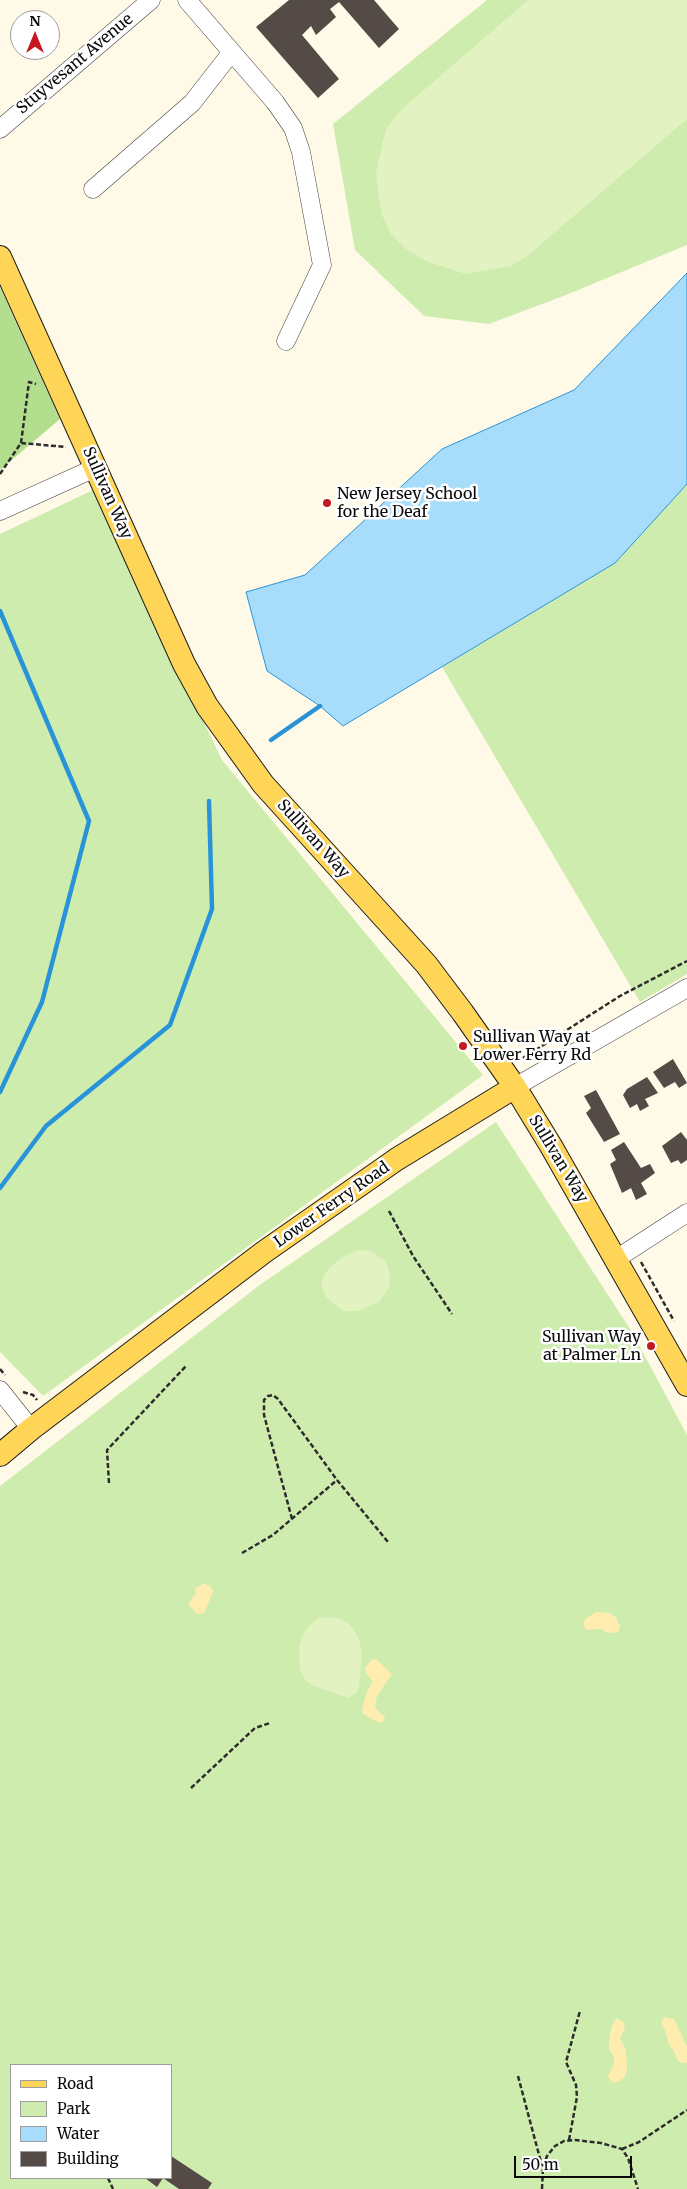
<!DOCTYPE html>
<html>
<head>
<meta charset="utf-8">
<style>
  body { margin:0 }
  #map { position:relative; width:687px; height:2189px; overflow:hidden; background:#fffae8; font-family:Merriweather,serif }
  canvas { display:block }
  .legend { position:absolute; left:10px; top:2064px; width:162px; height:115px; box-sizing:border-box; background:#fff; border:1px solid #9d9d9d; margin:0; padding:6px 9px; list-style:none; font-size:15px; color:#0a0a0a }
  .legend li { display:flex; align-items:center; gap:10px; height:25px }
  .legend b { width:25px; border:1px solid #9d9d9d }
  .north { position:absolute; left:10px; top:10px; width:50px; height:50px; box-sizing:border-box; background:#fff; border:1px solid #9d9d9d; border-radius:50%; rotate:0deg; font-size:14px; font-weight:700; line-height:20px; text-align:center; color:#0a0a0a }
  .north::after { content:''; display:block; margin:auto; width:18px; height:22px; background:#c51821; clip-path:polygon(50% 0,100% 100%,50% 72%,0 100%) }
  .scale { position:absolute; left:514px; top:2156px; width:118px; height:22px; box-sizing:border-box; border:2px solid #0a0a0a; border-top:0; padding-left:6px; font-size:15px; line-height:18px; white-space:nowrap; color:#0a0a0a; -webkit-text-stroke:4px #fff; paint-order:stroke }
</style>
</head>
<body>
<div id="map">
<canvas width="687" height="2189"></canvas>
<ul class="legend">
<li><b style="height:6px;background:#ffd558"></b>Road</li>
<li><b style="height:14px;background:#cfecaf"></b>Park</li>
<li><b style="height:14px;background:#a7dcfb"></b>Water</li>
<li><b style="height:14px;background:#544b46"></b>Building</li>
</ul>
<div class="north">N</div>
<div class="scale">50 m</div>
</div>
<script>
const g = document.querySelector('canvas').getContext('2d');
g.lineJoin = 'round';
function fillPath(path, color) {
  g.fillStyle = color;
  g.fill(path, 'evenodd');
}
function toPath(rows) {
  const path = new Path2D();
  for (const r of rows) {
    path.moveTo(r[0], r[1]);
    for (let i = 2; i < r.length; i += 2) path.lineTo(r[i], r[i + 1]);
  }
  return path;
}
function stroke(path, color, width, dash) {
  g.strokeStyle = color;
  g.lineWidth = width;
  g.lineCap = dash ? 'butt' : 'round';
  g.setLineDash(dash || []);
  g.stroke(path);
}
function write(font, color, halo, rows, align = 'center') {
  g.font = font + ' Merriweather,serif';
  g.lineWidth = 5;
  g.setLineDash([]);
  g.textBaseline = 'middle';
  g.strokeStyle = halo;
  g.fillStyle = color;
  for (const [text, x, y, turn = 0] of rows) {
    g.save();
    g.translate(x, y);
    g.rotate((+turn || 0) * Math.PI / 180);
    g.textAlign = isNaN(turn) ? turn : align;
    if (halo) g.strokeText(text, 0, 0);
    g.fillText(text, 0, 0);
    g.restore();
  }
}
const green = toPath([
  [487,0,687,0,687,245,566,295,489,324,424,316,355,250,333,124],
  [687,484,687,974,640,1002,442,667,615,563],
  [93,490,222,760,483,1075,43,1396,0,1352,0,534],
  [496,1122,632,1332,687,1435,687,2189,0,2189,0,1486,261,1284],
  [11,2065,171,2065,171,2178,11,2178]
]);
const forest = toPath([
  [0,287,60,419,0,470]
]);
const sand = toPath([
  [204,1583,211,1587,213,1592,205,1611,202,1614,197,1614,188,1604,195,1594,196,1588],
  [596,1612,610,1613,616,1617,620,1626,618,1632,607,1633,602,1629,586,1630,583,1624,585,1619],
  [372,1659,377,1660,392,1674,377,1696,375,1704,376,1709,385,1717,384,1721,379,1723,363,1714,362,1710,367,1692,373,1682,366,1673,365,1668],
  [664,2017,674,2019,677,2025,687,2047,687,2063,681,2063,678,2061,674,2051,669,2045,665,2030,661,2023],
  [616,2018,624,2023,625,2027,620,2038,626,2050,627,2071,624,2078,615,2083,610,2081,608,2076,614,2063,614,2056,609,2050,609,2044,611,2028]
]);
const pitch = toPath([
  [528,0,687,0,687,119,527,256,511,266,466,274,426,261,406,249,391,234,382,215,379,197,376,173,381,150,386,129,401,110],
  [360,1250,371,1251,384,1260,388,1266,390,1277,389,1287,380,1301,370,1306,358,1311,343,1311,326,1297,322,1288,322,1280,326,1272,336,1262,348,1254],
  [331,1617,342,1619,351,1626,359,1639,362,1654,359,1685,357,1692,349,1698,314,1686,306,1681,300,1670,299,1647,302,1636,308,1627,319,1618]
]);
const water = toPath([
  [687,273,687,484,615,563,343,726,320,706,267,671,246,592,305,575,442,449,574,390,687,273]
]);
const stream = toPath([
  [0,611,89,821,42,1002,0,1092],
  [271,740,320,706],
  [0,1188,46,1126,170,1025,212,909,209,801]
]);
const building = toPath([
  [289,0,374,0,399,29,379,48,339,2,330,9,336,17,316,35,311,26,302,35,339,79,318,98,256,27],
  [673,1059,687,1083,679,1088,675,1082,664,1088,653,1072],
  [647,1077,658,1093,645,1099,649,1106,640,1111,637,1104,630,1108,623,1095,627,1089],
  [596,1090,620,1134,604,1142,586,1113,591,1108,584,1096],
  [681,1132,687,1140,687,1160,681,1164,678,1160,671,1163,662,1146],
  [624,1142,641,1168,650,1164,655,1173,641,1183,647,1194,636,1200,631,1188,622,1193,610,1164,616,1160,611,1150],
  [171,2156,212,2183,208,2189,179,2189,163,2178,157,2187,145,2178,171,2178]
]);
const path = toPath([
  [21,443,29,382,36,384],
  [0,474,21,443,66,447],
  [523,1058,620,996,687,961],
  [389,1211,413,1256,452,1314],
  [641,1262,674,1321],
  [0,1369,5,1375],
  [23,1392,33,1395,37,1400],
  [109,1483,107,1450,186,1366],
  [292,1519,264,1415,264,1400,268,1396,273,1395,278,1399,337,1480,388,1542],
  [242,1553,273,1535,337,1480],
  [191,1788,255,1728,270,1723],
  [518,2076,542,2166],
  [569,2140,577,2097,576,2085,566,2062,580,2011],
  [622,2149,639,2142,687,2110],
  [108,2178,113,2189],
  [542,2189,543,2168,547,2156,555,2146,564,2141,575,2140,601,2143,622,2149,628,2158,638,2189]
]);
const minor = toPath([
  [187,0,275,102,293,128,301,152,322,265,286,341],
  [0,129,151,0],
  [93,189,192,103,231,53],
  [0,511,95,468],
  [515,1087,687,988],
  [616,1259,687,1213],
  [0,1390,31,1429]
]);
const major = toPath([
  [0,257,184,664,207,706,263,784,426,964,463,1013,515,1087,551,1146,687,1385],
  [0,1455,31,1429,264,1252,397,1159,515,1087]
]);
const markers = [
  [327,503,5,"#c51821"],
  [463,1046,5,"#c51821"],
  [651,1346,5,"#c51821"]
];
const streetNames = [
  ["Stuyvesant Avenue",75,64,-40],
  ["Sullivan Way",107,493,66],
  ["Sullivan Way",313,839,48],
  ["Sullivan Way",558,1159,59],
  ["Lower Ferry Road",332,1205,-35]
];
const poiNames = [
  ["New Jersey School",337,494],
  ["for the Deaf",337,512],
  ["Sullivan Way at",473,1037],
  ["Lower Ferry Rd",473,1055],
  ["Sullivan Way",641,1337,"right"],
  ["at Palmer Ln",641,1355,"right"]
];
fillPath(green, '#cfecaf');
fillPath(forest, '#b2de8d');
fillPath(sand, '#ffedb0');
fillPath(pitch, '#e2f3c1');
fillPath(water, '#a7dcfb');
stroke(water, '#2893d8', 1);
stroke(stream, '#2893d8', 4.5);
fillPath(building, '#544b46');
stroke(minor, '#3d3d3d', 19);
stroke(major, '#1b1b1b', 24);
stroke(path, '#2c2c2c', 2.5, [5, 2.5]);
stroke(minor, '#fff', 18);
stroke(major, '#ffd558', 22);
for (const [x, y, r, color] of markers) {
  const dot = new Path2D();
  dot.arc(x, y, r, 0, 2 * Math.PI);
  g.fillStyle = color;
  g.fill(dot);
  stroke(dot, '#fff', 2);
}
write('16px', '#0a0a0a', '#fff', streetNames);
write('16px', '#0a0a0a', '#fff', poiNames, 'left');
</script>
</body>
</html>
